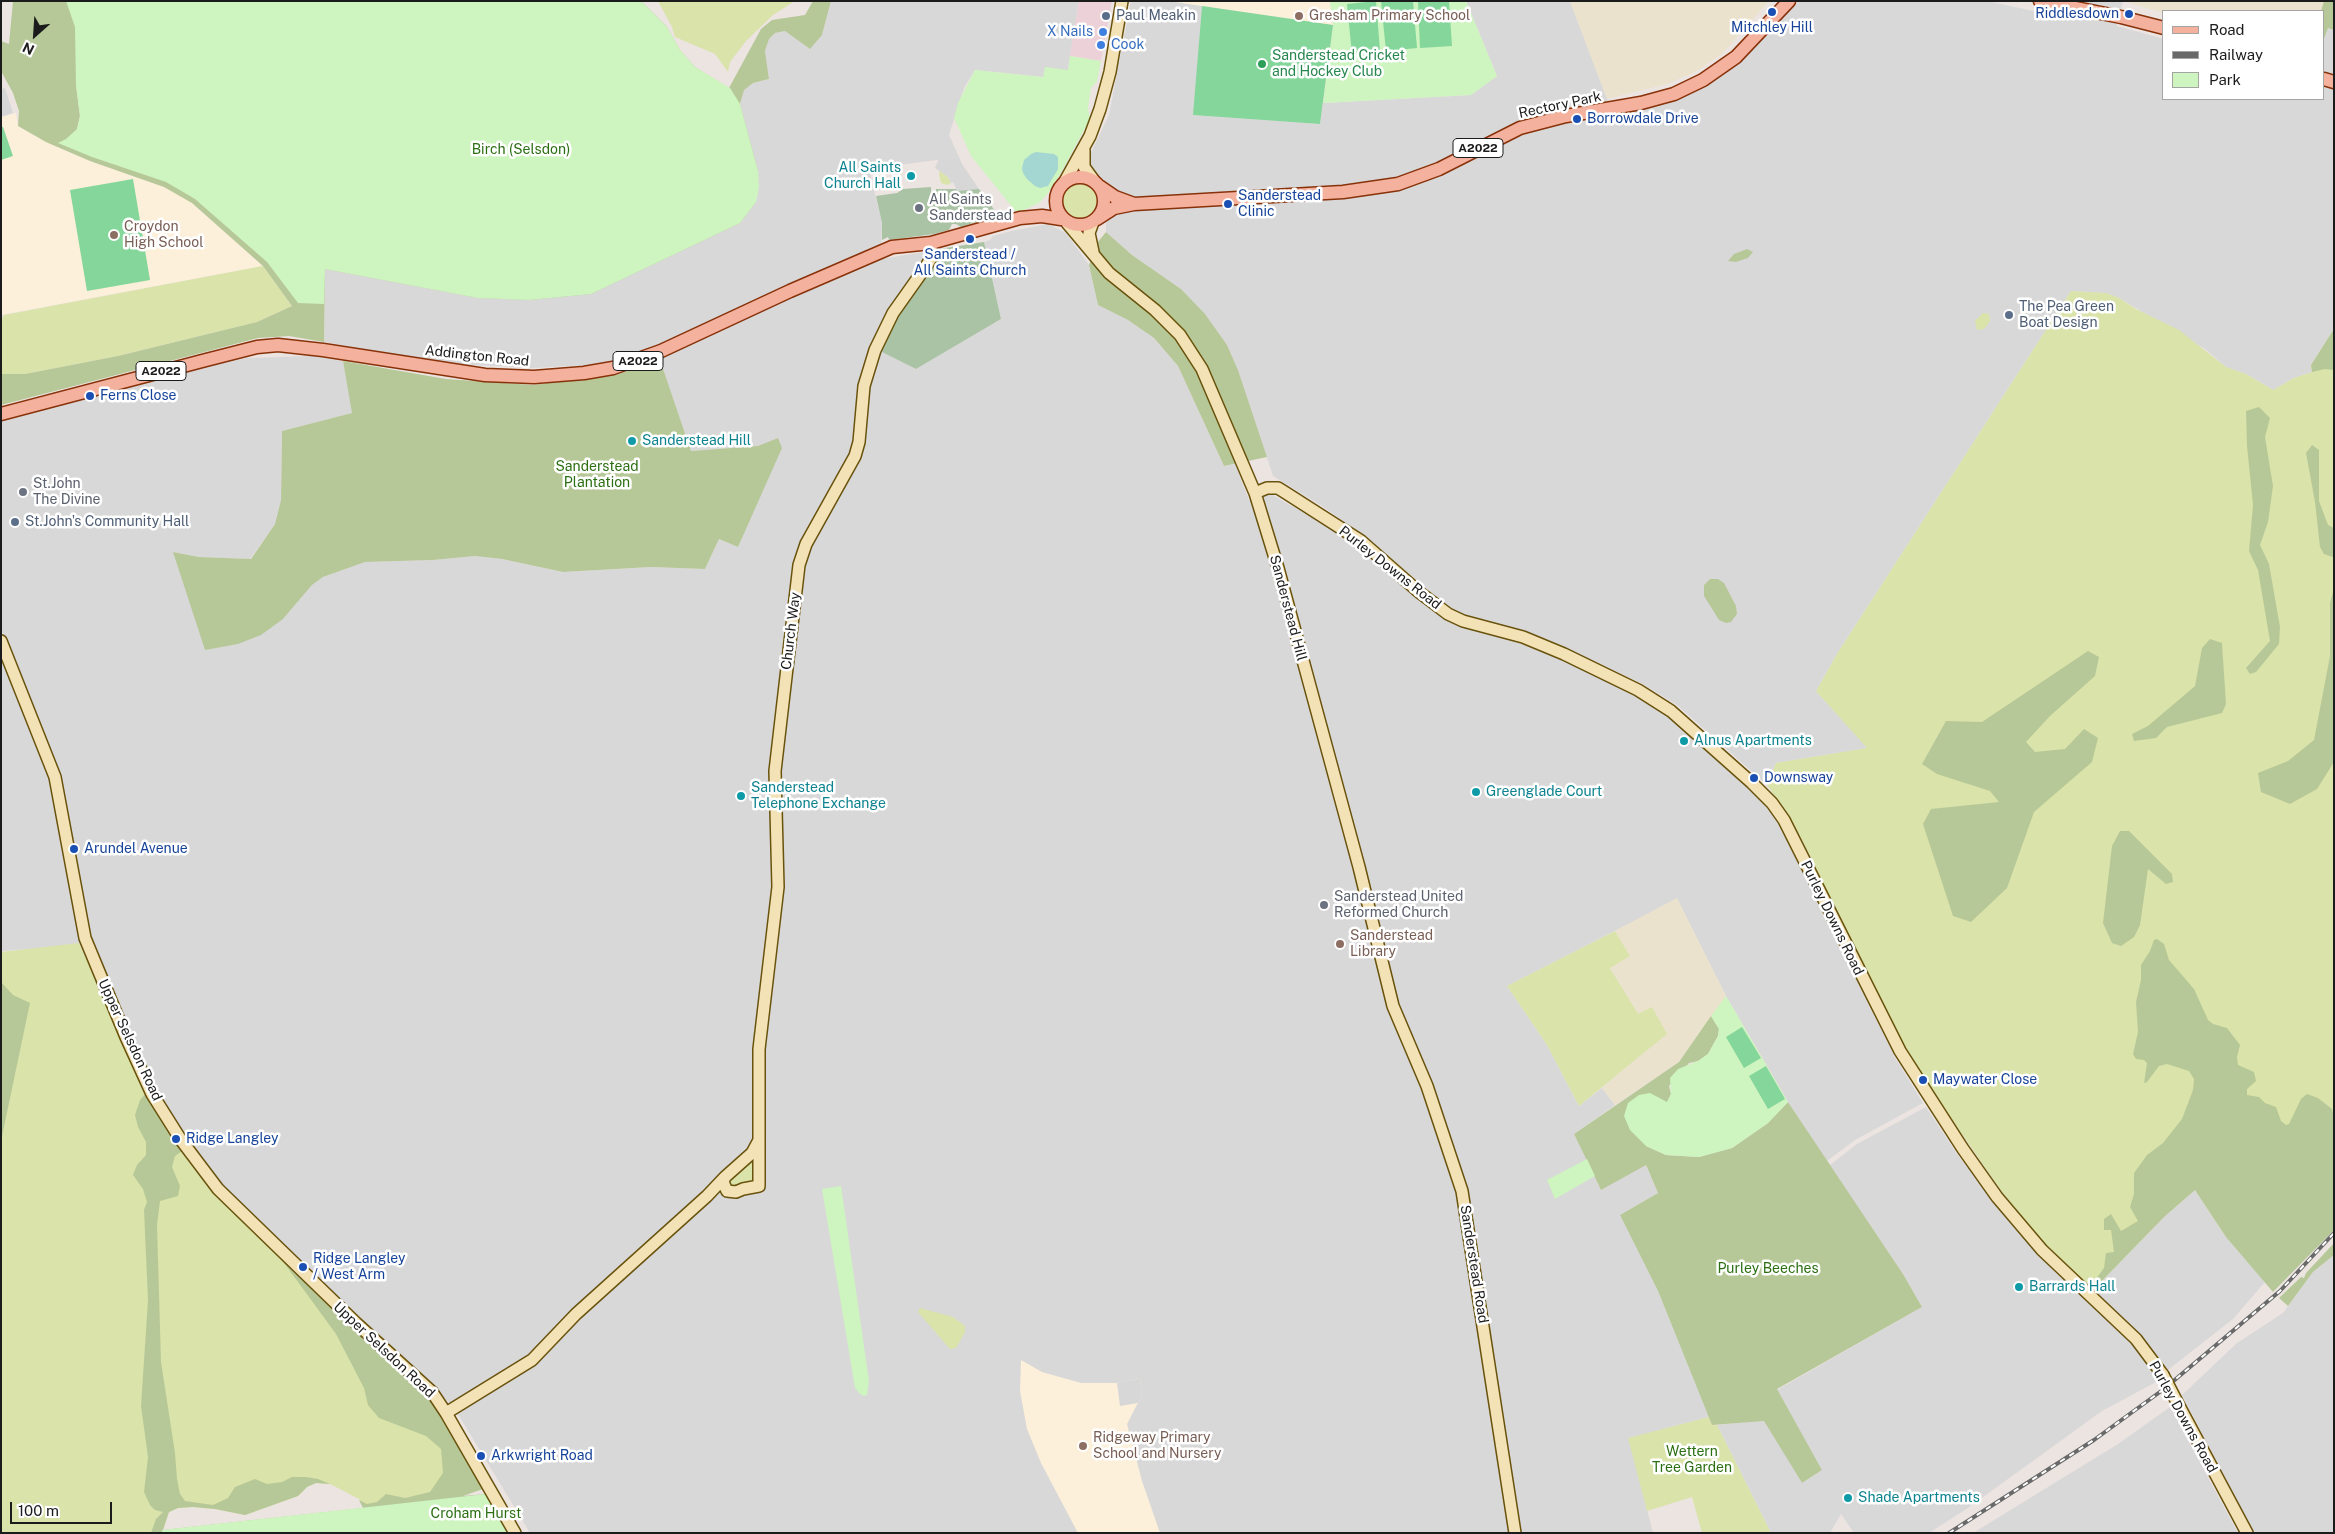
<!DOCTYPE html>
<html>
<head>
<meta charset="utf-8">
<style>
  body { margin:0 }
  #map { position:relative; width:2335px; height:1534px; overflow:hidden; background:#ece4e1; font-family:"Public Sans",sans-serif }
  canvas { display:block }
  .frame { position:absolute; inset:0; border:2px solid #1b1b1b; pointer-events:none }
  .legend { position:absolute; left:2162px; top:10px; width:162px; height:90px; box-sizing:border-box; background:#fff; border:1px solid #a4a4a4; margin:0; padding:6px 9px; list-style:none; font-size:15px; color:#1b1b1b }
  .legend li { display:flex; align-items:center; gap:10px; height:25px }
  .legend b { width:25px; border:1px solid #a4a4a4 }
  .north { position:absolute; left:10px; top:10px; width:50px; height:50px; -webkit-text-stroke:4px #fff; paint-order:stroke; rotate:206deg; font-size:14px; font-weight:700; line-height:20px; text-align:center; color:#1b1b1b }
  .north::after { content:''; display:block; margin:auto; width:18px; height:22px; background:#1b1b1b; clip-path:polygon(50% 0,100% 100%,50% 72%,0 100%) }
  .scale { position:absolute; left:10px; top:1502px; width:102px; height:22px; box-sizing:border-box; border:2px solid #1b1b1b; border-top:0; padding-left:6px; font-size:15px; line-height:18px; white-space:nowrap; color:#1b1b1b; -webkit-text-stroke:4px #fff; paint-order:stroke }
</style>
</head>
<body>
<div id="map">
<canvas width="2335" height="1534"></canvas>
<div class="frame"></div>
<ul class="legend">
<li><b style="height:6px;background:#f4b19d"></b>Road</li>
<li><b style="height:6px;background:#696969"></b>Railway</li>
<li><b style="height:14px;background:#cef4bf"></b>Park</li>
</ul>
<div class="north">N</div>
<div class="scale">100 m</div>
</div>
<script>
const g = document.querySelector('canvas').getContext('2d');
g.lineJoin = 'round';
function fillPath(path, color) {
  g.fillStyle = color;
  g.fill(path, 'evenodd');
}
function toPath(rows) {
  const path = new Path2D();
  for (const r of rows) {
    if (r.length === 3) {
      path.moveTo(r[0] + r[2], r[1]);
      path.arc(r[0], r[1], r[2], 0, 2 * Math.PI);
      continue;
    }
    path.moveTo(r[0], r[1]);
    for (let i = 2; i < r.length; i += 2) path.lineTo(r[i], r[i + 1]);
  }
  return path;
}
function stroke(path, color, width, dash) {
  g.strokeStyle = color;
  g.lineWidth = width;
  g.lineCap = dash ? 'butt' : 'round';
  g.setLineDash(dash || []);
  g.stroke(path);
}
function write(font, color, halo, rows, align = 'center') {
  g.font = font + ' "Public Sans",sans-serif';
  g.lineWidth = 5;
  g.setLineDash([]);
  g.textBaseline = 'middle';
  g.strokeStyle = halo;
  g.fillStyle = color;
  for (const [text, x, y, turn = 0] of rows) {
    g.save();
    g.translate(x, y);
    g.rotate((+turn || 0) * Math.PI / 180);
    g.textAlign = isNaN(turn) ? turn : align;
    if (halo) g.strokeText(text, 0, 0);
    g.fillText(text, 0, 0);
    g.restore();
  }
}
const residential = toPath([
  [831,1,1079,1,1068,70,1043,77,975,70,964,88,949,135,959,157,869,169,882,223,881,259,924,252,925,259,871,346,916,369,1001,319,984,242,990,240,993,236,1011,231,1048,224,1066,233,1089,265,1098,305,1128,320,1154,338,1178,366,1224,466,1235,464,1249,500,1271,494,1316,520,1357,546,1385,568,1432,611,1458,626,1519,643,1560,659,1635,694,1663,713,1761,800,1776,821,1790,847,1894,1056,1923,1103,1855,1140,1827,1161,1788,1102,1726,996,1677,899,1507,986,1547,1045,1579,1106,1602,1088,1615,1105,1574,1134,1601,1190,1645,1164,1658,1193,1620,1215,1658,1291,1709,1417,1629,1438,1653,1533,530,1533,453,1406,339,1302,218,1184,190,1147,163,1104,128,1031,94,941,44,948,2,951,1,421,155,378,247,358,310,356,343,361,353,413,282,431,281,500,275,524,250,559,199,557,173,552,283,619,312,585,323,577,365,562,433,560,475,556,502,559,563,572,651,567,705,569,719,539,738,547,751,516,758,446,691,451,655,347,615,360,586,365,534,368,452,364,324,342,325,269,478,298,529,300,740,223,756,202,759,187,740,104,744,89,753,83,769,79,765,51,769,39,775,33,785,31,810,48,822,35],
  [1131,1,1170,1,1202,6,1194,115,1320,124,1323,103,1471,95,1497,76,1466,1,1570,1,1611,109,1674,94,1736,57,1799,1,1987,1,2066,18,2070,1,2123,1,2117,26,2164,39,2164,99,2324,99,2324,39,2328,28,2334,30,2334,329,2311,365,2312,372,2294,378,2273,390,2246,374,2226,367,2205,349,2119,298,2106,293,2071,291,1837,654,1816,691,1868,748,1776,763,1767,785,1677,705,1641,683,1565,647,1524,631,1465,615,1450,608,1364,536,1322,506,1273,476,1238,370,1227,345,1181,289,1132,255,1106,232,1106,220,1112,213,1112,187,1089,167,1088,159,1109,115],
  [1926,1107,1957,1154,2014,1228,2056,1273,2132,1341,2158,1381,2102,1411,1968,1508,1929,1533,1854,1533,1841,1514,1830,1533,1771,1533,1717,1425,1764,1420,1802,1483,1822,1470,1777,1390,1922,1307,1903,1274,1830,1165,1857,1144],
  [2195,1190,2226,1237,2265,1282,2233,1319,2168,1370,2139,1334,2093,1290,2164,1217],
  [2334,1255,2334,1533,2254,1533,2182,1395,2237,1343,2283,1313,2313,1272],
  [2170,1407,2238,1533,1973,1533,2118,1444]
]);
const commercial = toPath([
  [1079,1,1112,1,1101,61,1070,56]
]);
const education = toPath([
  [1170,1,1330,1,1333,25,1202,6],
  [16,113,18,126,46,142,90,161,164,187,192,203,263,266,1,315,1,117],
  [1021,1360,1042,1372,1081,1383,1117,1383,1140,1378,1142,1395,1127,1424,1142,1481,1160,1533,1078,1533,1041,1463,1027,1429,1020,1391]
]);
const farmland = toPath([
  [1570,1,1769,1,1722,54,1695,72,1667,84,1607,99],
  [2123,1,2324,1,2321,11,2164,13],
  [1677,898,1726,996,1679,1062,1615,1105,1602,1088,1667,1034,1638,1015,1610,967,1630,956,1615,931]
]);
const grass = toPath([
  [658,1,795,1,773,15,746,41,730,62,728,72,715,54,675,37,672,27],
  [940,171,948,177,951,183,947,185,941,183,939,174],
  [1080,202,18],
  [263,266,292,306,257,322,118,356,25,374,1,374,1,320,4,315],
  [2071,291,2106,293,2119,298,2136,309,2179,330,2226,367,2246,374,2273,390,2294,378,2312,372,2311,365,2334,329,2334,1209,2268,1284,2226,1237,2195,1190,2164,1217,2093,1290,2049,1249,2002,1192,1937,1098,1905,1048,1804,844,1789,816,1767,785,1776,763,1867,748,1816,691,1837,654],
  [1983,313,1989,314,1990,321,1984,329,1977,330,1975,321],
  [1615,931,1630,956,1610,968,1638,1014,1652,1007,1667,1034,1579,1106,1547,1045,1507,986],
  [79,943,153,1106,182,1151,211,1189,279,1256,426,1393,483,1489,373,1524,359,1499,330,1484,316,1483,307,1487,298,1496,245,1515,215,1509,193,1507,178,1508,169,1512,162,1533,1,1533,1,952],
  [751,1159,754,1160,757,1180,730,1190,728,1178],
  [920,1308,953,1317,965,1326,965,1332,956,1348,950,1349,918,1312],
  [1709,1417,1712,1425,1717,1425,1771,1533,1702,1533,1692,1497,1647,1511,1628,1438]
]);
const forest = toPath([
  [13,1,267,1,76,85,80,116,77,129,739,204,756,202,740,223,591,294,529,300,478,298,325,269,324,342,289,336,258,338,1,405,1,374,25,374,118,356,257,322,292,306,263,266,192,203,164,187,90,161,46,142,18,126,19,111,13,93,1,71,1,41,9,44],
  [641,1,667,27,680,50,695,67,729,88,761,29,772,20,805,15,813,1,831,1,822,35,810,49,785,31,775,33,769,39,765,51,769,79,753,83,744,90,740,104,758,171,749,171],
  [2324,1,2334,1,2334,30,2328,28,2324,39,2324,11,2321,11],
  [1106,232,1132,255,1181,289,1205,314,1227,345,1238,370,1267,457,1224,466,1178,366,1154,338,1128,320,1098,305,1089,265,1097,243],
  [1747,249,1753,252,1748,258,1736,262,1728,261,1734,254],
  [2334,329,2334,370,2325,369,2312,372,2311,365],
  [660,360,691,451,758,446,778,438,782,448,738,547,719,539,705,569,651,567,563,572,502,559,475,556,433,560,365,562,323,577,312,585,283,619,261,635,238,644,205,650,173,552,199,557,251,559,275,524,281,500,282,431,352,413,343,361,446,379,533,385,618,374],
  [2259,407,2270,418,2265,437,2273,486,2268,522,2260,545,2269,564,2280,627,2279,644,2256,672,2250,674,2246,668,2270,641,2258,570,2249,551,2253,505,2247,446,2246,411],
  [2312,445,2319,450,2319,501,2328,525,2334,528,2333,557,2324,554,2320,547,2315,502,2306,453],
  [1710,579,1718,579,1724,583,1736,606,1737,614,1731,622,1726,623,1719,620,1704,596,1704,585],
  [2334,588,2334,762,2317,789,2290,804,2261,792,2258,773,2288,761,2314,740,2330,656,2330,603],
  [2210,639,2222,643,2226,704,2222,713,2167,727,2156,738,2134,741,2132,734,2148,726,2195,686,2202,648],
  [2088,651,2099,657,2095,676,2050,716,2026,742,2035,752,2065,749,2084,729,2098,738,2092,762,2034,812,2007,888,1971,922,1953,916,1923,824,1931,809,1999,802,1990,791,1937,774,1922,764,1946,721,1982,722],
  [2120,831,2129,831,2172,874,2173,882,2166,884,2148,869,2140,925,2134,937,2121,946,2112,943,2103,923,2112,846],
  [2157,939,2164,944,2169,960,2194,989,2208,1020,2213,1024,2227,1028,2240,1045,2237,1057,2238,1065,2254,1072,2256,1081,2247,1089,2247,1095,2259,1097,2265,1103,2276,1107,2281,1121,2286,1125,2289,1124,2301,1099,2307,1094,2318,1098,2332,1109,2334,1118,2334,1230,2273,1292,2226,1237,2195,1190,2164,1217,2093,1290,2090,1287,2104,1268,2106,1253,2114,1252,2111,1230,2104,1230,2104,1219,2111,1214,2121,1231,2138,1221,2130,1207,2134,1194,2134,1173,2147,1155,2163,1143,2182,1119,2193,1090,2194,1079,2189,1071,2167,1064,2159,1066,2147,1082,2144,1083,2147,1063,2144,1060,2136,1059,2133,1054,2138,1032,2136,1002,2141,980,2141,965,2150,951,2154,940],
  [1,982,13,995,30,1003,1,1141],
  [1711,1016,1719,1029,1718,1036,1708,1054,1698,1061,1689,1063,1669,1086,1671,1094,1667,1103,1662,1102,1658,1097,1646,1146,1666,1155,1699,1157,1732,1148,1768,1123,1788,1102,1903,1274,1922,1307,1777,1389,1822,1470,1802,1483,1764,1421,1712,1425,1658,1291,1620,1215,1658,1193,1646,1165,1601,1190,1574,1134,1679,1062],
  [146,1093,182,1151,175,1156,172,1167,180,1186,178,1196,160,1201,157,1225,161,1362,175,1453,177,1479,180,1494,185,1501,213,1505,228,1498,235,1487,255,1479,267,1484,282,1482,292,1477,306,1477,318,1479,330,1484,316,1483,307,1487,298,1496,245,1515,215,1509,193,1507,178,1508,169,1512,163,1530,363,1508,359,1500,367,1504,377,1502,386,1494,405,1498,430,1492,443,1473,441,1449,426,1436,379,1418,368,1405,364,1388,336,1334,279,1256,426,1393,483,1489,463,1496,486,1494,509,1533,151,1533,156,1519,163,1512,155,1510,150,1505,144,1492,148,1457,141,1406,148,1300,144,1210,147,1202,143,1189,133,1175,137,1165,146,1155,146,1142,138,1127,135,1115,140,1100],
  [2334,1243,2334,1255,2313,1272,2288,1306,2279,1298,2301,1277,2304,1278,2306,1273]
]);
const cemetery = toPath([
  [931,187,931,191,936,191,936,189,979,189,998,215,961,227,956,224,952,224,949,230,934,234,889,240,888,237,882,240,882,223,876,196,897,193,903,189],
  [984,242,1001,319,916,369,880,351,898,315,937,261,939,249]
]);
const park = toPath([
  [66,1,641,1,667,27,680,50,695,67,730,88,740,104,758,171,759,187,756,202,740,223,591,294,529,300,478,298,325,269,324,304,298,303,267,262,195,199,166,182,92,157,58,143,66,139,77,129,80,116,76,85,75,27],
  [1330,1,1466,1,1497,76,1471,95,1323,103,1333,25],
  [1070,56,1101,61,1097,81,1091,88,1088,108,1090,119,1059,176,1048,193,1039,203,1017,213,971,156,954,118,958,103,975,70,1043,77,1045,67,1068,70],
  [1726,996,1788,1102,1768,1123,1732,1148,1699,1157,1666,1155,1646,1146,1630,1130,1624,1116,1628,1103,1639,1095,1650,1093,1667,1102,1671,1094,1670,1078,1678,1069,1698,1061,1708,1054,1718,1036,1719,1029,1711,1016],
  [1587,1159,1595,1176,1555,1199,1547,1180],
  [841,1186,869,1381,867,1395,864,1396,860,1394,855,1388,822,1189],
  [486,1494,509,1533,162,1533,162,1530]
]);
const pitch = toPath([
  [1376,1,1380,51,1352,54,1347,4],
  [1381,1,1413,1,1417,48,1386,51],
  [1418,1,1449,1,1452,46,1420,48],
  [1202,6,1333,25,1320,124,1193,115],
  [1,127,3,127,13,156,1,160],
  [133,179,150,280,87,291,70,190],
  [1742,1027,1761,1058,1744,1068,1726,1037],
  [1766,1066,1785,1099,1768,1109,1749,1076]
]);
const parking = toPath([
  [5,88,13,113,1,117,1,89],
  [959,157,962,164,979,189,957,191,953,182,951,183,948,177,935,168,939,159],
  [1140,1378,1142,1395,1138,1403,1120,1406,1117,1383]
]);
const water = toPath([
  [1036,152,1054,154,1058,157,1058,169,1048,186,1040,188,1035,186,1027,179,1023,173,1022,168,1024,160,1031,154]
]);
const secondary = toPath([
  [1084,150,1084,167,1095,182],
  [1064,183,1090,136,1100,109,1110,72,1122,1],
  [1067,223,1109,273,1155,310,1180,335,1202,369,1255,493,1278,568,1359,867,1393,1006,1427,1086,1462,1191,1515,1533],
  [1093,252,1089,233,1093,222],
  [1255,493,1267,488,1278,488,1286,493,1361,541,1419,592,1448,614,1463,621,1523,637,1564,654,1638,690,1671,711,1752,783,1772,803,1784,820,1900,1051,1963,1149,1997,1197,2042,1250,2136,1339,2163,1375],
  [1,641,55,777,85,938,126,1037,152,1094,181,1140,218,1189,356,1323,432,1392,446,1413,515,1533],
  [759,1140,752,1153,725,1177,723,1182,727,1191,736,1192,743,1189,759,1186,759,1049,778,887,775,771,799,565,806,544,855,456,859,442,864,386,875,350,893,313,927,265,931,258,931,243],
  [2177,1402,2247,1533],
  [446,1413,532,1360,576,1314,707,1196,725,1177]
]);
const primary = toPath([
  [2040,1,2121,17,2164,28],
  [2324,79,2334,82],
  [1080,201,24],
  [1099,186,1115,197,1134,204],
  [1097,219,1114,208,1134,204,1343,192,1398,184,1439,169,1520,128,1566,116,1641,103,1674,94,1703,80,1736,57,1789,1],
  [1,414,206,360,257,347,278,345,323,350,485,375,534,377,584,373,613,368,661,351,790,291,892,247,931,243,1020,218,1042,216,1061,219]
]);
const rail = toPath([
  [1949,1533,2094,1440,2164,1389,2280,1291,2334,1233]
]);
const secondaryBridge = toPath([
  [2163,1375,2177,1402]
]);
const markers = [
  [1772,12,5,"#1a4fb4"],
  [2129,14,5,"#1a4fb4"],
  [1106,16,5,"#5c6f8a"],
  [1299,16,5,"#8d6e63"],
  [1103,32,5,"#3f7fe0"],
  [1101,45,5,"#3f7fe0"],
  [1262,64,5,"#2e9e5b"],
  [1577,119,5,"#1a4fb4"],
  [911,176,5,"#0f9aa8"],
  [1228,204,5,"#1a4fb4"],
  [919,208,5,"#6b7280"],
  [114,235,5,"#8d6e63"],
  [970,239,5,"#1a4fb4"],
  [2009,315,5,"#5c6f8a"],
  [90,396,5,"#1a4fb4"],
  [632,441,5,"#0f9aa8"],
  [23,492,5,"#6b7280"],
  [15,522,5,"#5c6f8a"],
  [1684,741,5,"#0f9aa8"],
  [1754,778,5,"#1a4fb4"],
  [1476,792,5,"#0f9aa8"],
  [741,796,5,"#0f9aa8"],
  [74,849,5,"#1a4fb4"],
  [1324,905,5,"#6b7280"],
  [1340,944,5,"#8d6e63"],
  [1923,1080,5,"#1a4fb4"],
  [176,1139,5,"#1a4fb4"],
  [303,1267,5,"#1a4fb4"],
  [2019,1287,5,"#0f9aa8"],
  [1083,1446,5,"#8d6e63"],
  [481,1456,5,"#1a4fb4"],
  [1848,1498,5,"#0f9aa8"]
];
const shields = [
  [1478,148,50],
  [638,361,50],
  [161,371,50]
];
const shieldNames = [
  ["A2022",1478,148],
  ["A2022",638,361],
  ["A2022",161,371]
];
const transitNames = [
  ["Riddlesdown",2119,14,"right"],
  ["Mitchley Hill",1772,28,"center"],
  ["Borrowdale Drive",1587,119],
  ["Sanderstead",1238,196],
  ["Clinic",1238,212],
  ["Sanderstead /",970,255,"center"],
  ["All Saints Church",970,271,"center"],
  ["Ferns Close",100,396],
  ["Downsway",1764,778],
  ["Arundel Avenue",84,849],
  ["Maywater Close",1933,1080],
  ["Ridge Langley",186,1139],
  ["Ridge Langley",313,1259],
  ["/ West Arm",313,1275],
  ["Arkwright Road",491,1456]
];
const serviceNames = [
  ["Paul Meakin",1116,16],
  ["The Pea Green",2019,307],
  ["Boat Design",2019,323],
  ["St.John's Community Hall",25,522]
];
const educationNames = [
  ["Gresham Primary School",1309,16],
  ["Croydon",124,227],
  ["High School",124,243],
  ["Sanderstead",1350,936],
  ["Library",1350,952],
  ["Ridgeway Primary",1093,1438],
  ["School and Nursery",1093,1454]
];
const shopNames = [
  ["X Nails",1093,32],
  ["Cook",1111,45,"left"]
];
const leisureNames = [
  ["Sanderstead Cricket",1272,56],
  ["and Hockey Club",1272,72]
];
const streetNames = [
  ["Rectory Park",1560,105,-12],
  ["Addington Road",477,356,6],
  ["Purley Downs Road",1390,568,38],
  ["Sanderstead Hill",1288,608,75],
  ["Church Way",791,631,-83],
  ["Purley Downs Road",1832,918,64],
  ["Upper Selsdon Road",130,1040,65],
  ["Sanderstead Road",1474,1264,81],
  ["Upper Selsdon Road",384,1350,43],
  ["Purley Downs Road",2183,1417,61]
];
const parkNames = [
  ["Birch (Selsdon)",521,150],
  ["Sanderstead",597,467],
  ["Plantation",597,483],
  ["Purley Beeches",1768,1269],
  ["Wettern",1692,1452],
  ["Tree Garden",1692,1468],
  ["Croham Hurst",476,1514]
];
const cultureNames = [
  ["All Saints",901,168,"right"],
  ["Church Hall",901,184,"right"],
  ["Sanderstead Hill",642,441],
  ["Alnus Apartments",1694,741],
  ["Sanderstead",751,788],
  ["Telephone Exchange",751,804],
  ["Greenglade Court",1486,792],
  ["Barrards Hall",2029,1287],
  ["Shade Apartments",1858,1498]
];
const worshipNames = [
  ["All Saints",929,200],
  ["Sanderstead",929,216],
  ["St.John",33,484],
  ["The Divine",33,500],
  ["Sanderstead United",1334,897],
  ["Reformed Church",1334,913]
];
fillPath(residential, '#d9d8d8');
fillPath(commercial, '#ecd1d9');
fillPath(education, '#fcf0da');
fillPath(farmland, '#eae2cd');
fillPath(grass, '#dae3a9');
fillPath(forest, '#b7c898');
fillPath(cemetery, '#aac3a4');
fillPath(park, '#cef4bf');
fillPath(pitch, '#84d69a');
fillPath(parking, '#d7d7d7');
fillPath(water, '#a4d7d1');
stroke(secondary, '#68520c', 14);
stroke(primary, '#88320a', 15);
stroke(secondary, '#f4e2b7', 11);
stroke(primary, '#f4b19d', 12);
stroke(rail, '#696969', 4);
stroke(rail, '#fff', 2, [5.5]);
stroke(secondaryBridge, '#68520c', 14, []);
stroke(secondaryBridge, '#f4e2b7', 11);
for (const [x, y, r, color] of markers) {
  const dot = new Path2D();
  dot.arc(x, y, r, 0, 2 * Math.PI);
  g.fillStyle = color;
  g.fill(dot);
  stroke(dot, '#fff', 2);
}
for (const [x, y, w] of shields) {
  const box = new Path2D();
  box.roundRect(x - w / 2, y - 9.5, w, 19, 4);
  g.fillStyle = '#fff';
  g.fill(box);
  stroke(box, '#1b1b1b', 1);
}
write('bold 12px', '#1b1b1b', null, shieldNames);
write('14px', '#164399', '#fff', transitNames, 'left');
write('14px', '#4e5e75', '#fff', serviceNames, 'left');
write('14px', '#785e54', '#fff', educationNames, 'left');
write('14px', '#366cbe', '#fff', shopNames, 'right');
write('14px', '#27864d', '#fff', leisureNames, 'left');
write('14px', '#1b1b1b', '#fff', streetNames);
write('14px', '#2b6f12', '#fff', parkNames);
write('14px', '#0d838f', '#fff', cultureNames, 'left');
write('14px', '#5b616d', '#fff', worshipNames, 'left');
</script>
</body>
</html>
